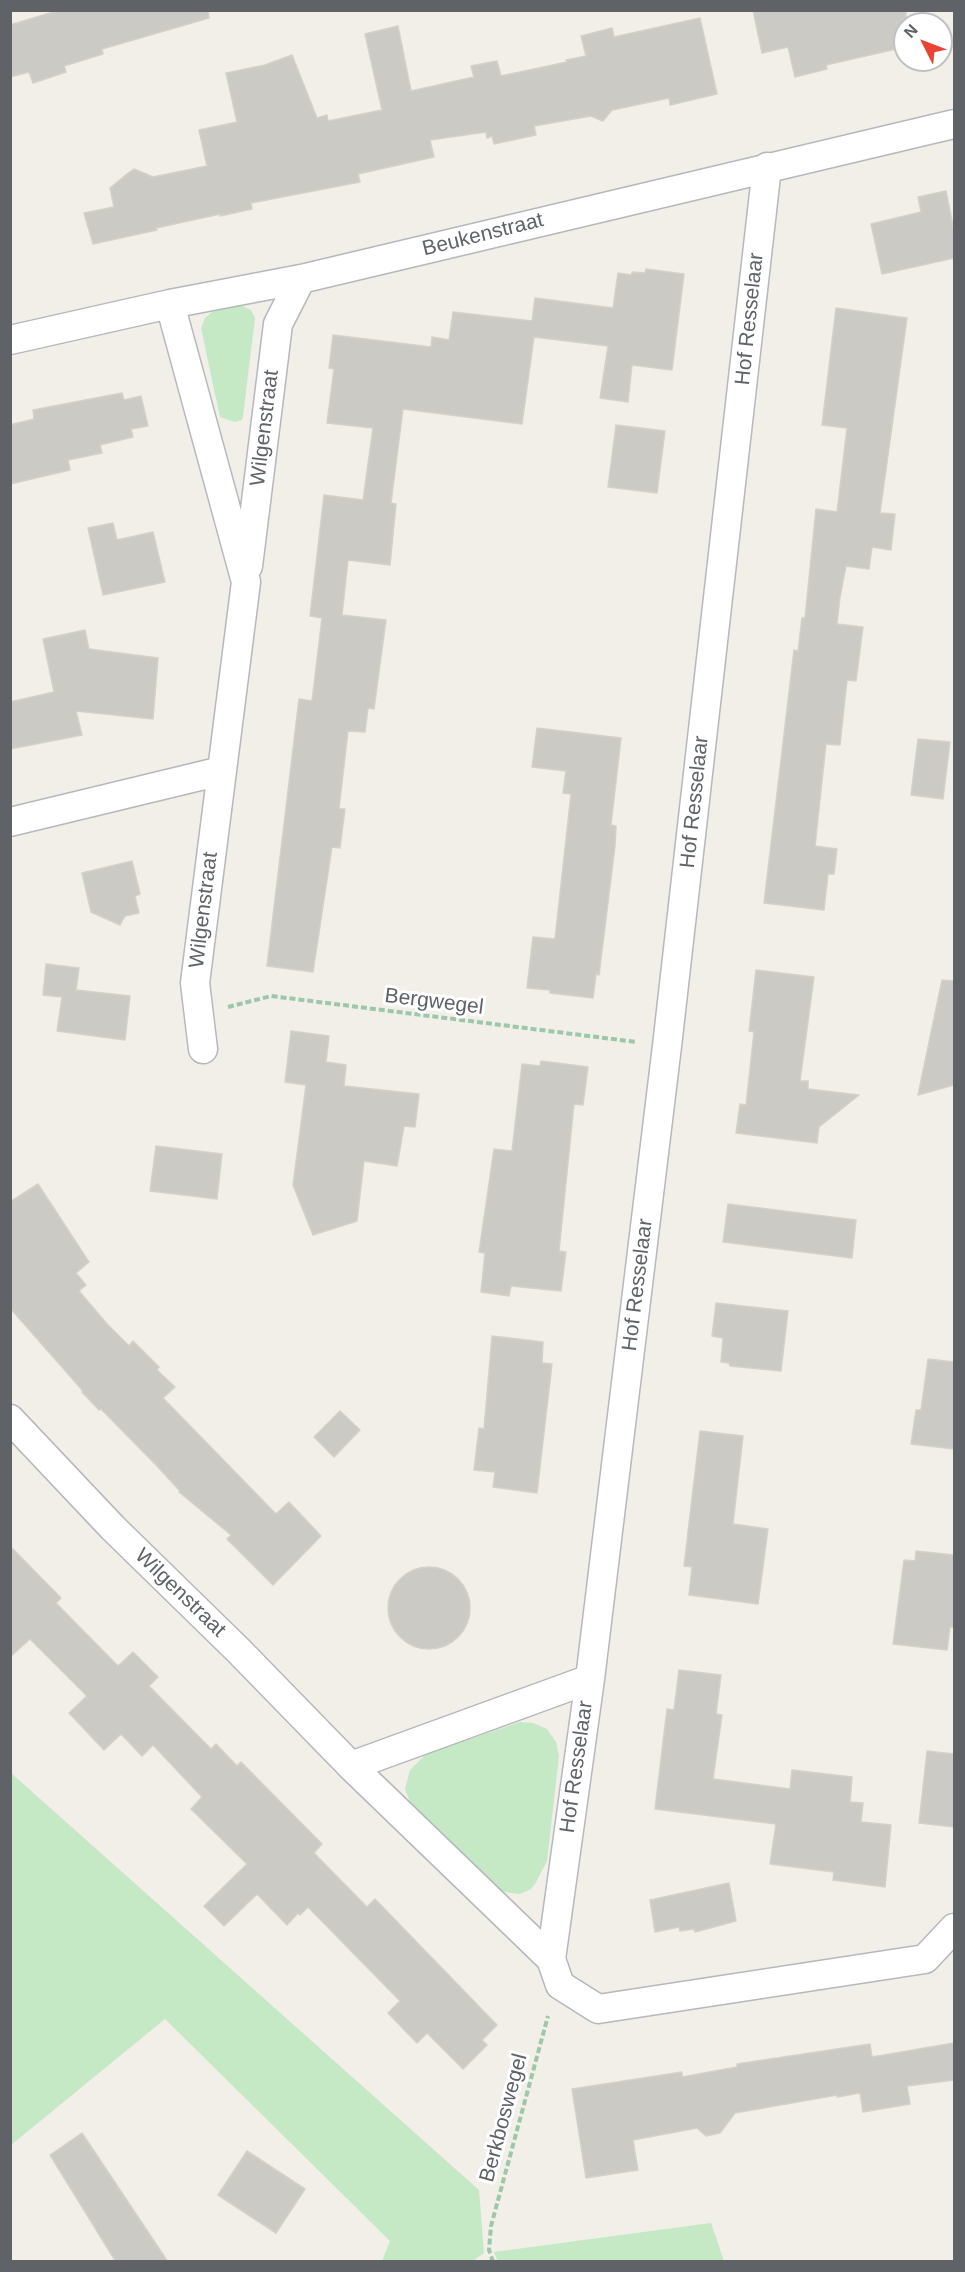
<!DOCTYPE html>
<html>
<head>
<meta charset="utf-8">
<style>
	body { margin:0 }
	#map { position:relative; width:965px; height:2272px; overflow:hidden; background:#f1efe8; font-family:Helvetica,sans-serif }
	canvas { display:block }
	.frame { position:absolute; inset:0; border:12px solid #5f6368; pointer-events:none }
	.north { position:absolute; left:893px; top:12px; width:60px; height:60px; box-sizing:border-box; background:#fff; border:2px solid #bfc1c3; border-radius:50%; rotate:312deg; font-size:16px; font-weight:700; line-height:24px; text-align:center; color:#5f6368 }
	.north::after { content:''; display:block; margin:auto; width:21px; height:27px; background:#ea4335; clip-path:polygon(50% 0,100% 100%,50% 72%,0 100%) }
</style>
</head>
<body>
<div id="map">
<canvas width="965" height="2272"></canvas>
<div class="frame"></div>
<div class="north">N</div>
</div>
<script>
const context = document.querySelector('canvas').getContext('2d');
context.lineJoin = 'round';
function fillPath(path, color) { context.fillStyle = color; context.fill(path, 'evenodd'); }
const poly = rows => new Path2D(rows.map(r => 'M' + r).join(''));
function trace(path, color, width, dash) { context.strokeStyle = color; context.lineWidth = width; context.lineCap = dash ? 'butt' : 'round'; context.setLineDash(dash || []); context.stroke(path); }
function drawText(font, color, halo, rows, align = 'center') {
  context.font = font + ' Helvetica,sans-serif'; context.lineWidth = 6; context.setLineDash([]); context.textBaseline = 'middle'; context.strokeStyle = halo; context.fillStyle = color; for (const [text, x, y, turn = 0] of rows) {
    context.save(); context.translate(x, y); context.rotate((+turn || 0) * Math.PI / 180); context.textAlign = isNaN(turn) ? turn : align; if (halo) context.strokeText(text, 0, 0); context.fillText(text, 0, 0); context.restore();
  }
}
fillPath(poly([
	[240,305,251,310,255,318,243,416,242,420,235,422,220,417,201,328,205,318,212,312],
	[520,1722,533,1723,547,1729,556,1742,559,1756,547,1861,535,1884,531,1889,520,1894,505,1892,493,1886,416,1809,410,1802,405,1789,410,1770,426,1754],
	[11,1773,479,2190,484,2253,473,2261,382,2261,390,2241,165,2019,11,2145],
	[711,2223,724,2261,498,2262,494,2252]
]), '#c5e8c5');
const building = poly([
	[60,10,208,10,209,18,102,49,103,54,64,66,66,72,33,83,29,72,10,77,10,25,60,10],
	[753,10,906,10,905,47,826,65,827,69,795,77,788,47,762,53,753,10],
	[700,18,717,94,670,105,669,98,612,110,603,121,591,116,534,126,536,135,494,144,492,136,487,138,486,132,430,140,434,157,358,174,360,182,251,203,252,209,220,216,220,214,156,228,157,230,93,244,84,213,114,207,110,188,127,174,134,169,153,177,207,166,199,130,237,122,226,73,265,65,292,55,317,118,327,115,328,121,382,110,365,34,398,26,411,91,474,77,471,66,497,61,501,76,567,62,566,60,586,56,581,36,612,28,614,37,700,18],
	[946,191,954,231,954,258,882,274,871,224,921,212,918,197,946,191],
	[646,269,684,274,672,370,632,365,628,402,600,398,608,346,534,337,522,424,403,409,391,503,396,504,390,565,348,560,342,615,386,620,374,709,368,708,365,732,348,731,339,809,345,809,340,848,332,847,313,972,267,966,299,699,312,701,322,618,310,616,324,495,363,500,373,428,327,423,334,369,329,368,333,335,431,347,432,337,449,340,453,312,532,321,535,298,613,308,618,273,632,275,632,272,645,273,646,269],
	[836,308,907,318,880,513,895,514,891,550,872,547,869,569,846,566,840,597,837,624,863,627,856,681,847,680,840,745,826,744,815,846,837,849,834,874,828,874,824,910,764,903,794,650,798,651,802,618,805,618,816,509,837,512,847,428,822,425,836,308],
	[122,393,124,400,141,396,148,426,131,429,133,437,100,445,102,453,68,460,70,470,10,484,10,425,34,419,33,410,122,393],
	[616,425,665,431,657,493,608,487,616,425],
	[113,523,117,540,153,532,165,582,103,595,88,528,113,523],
	[85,630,89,649,158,658,153,719,76,711,82,735,10,749,10,702,54,692,43,639,85,630],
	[537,728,621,738,611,825,616,826,615,846,599,975,596,974,593,998,550,993,550,990,527,988,533,937,555,939,571,794,563,793,566,771,532,767,537,728],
	[918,739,950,742,943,799,911,795,918,739],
	[132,861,140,894,135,896,139,913,125,916,120,925,91,912,82,873,132,861],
	[46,964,79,968,76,990,130,996,125,1040,57,1031,62,997,43,995,46,964],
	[756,970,814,977,800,1081,808,1081,808,1089,859,1095,819,1127,817,1143,736,1133,740,1104,746,1105,754,1032,749,1031,756,970],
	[942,980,954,981,954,1085,918,1095,942,980],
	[291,1031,329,1036,326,1062,346,1065,344,1086,419,1094,415,1127,404,1126,397,1166,364,1161,357,1221,313,1235,293,1185,306,1085,285,1082,291,1031],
	[541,1061,588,1067,583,1105,574,1104,559,1251,566,1252,561,1291,511,1286,509,1296,481,1292,485,1253,479,1252,494,1149,512,1151,522,1064,540,1066,541,1061],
	[156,1146,222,1154,217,1199,150,1191,156,1146],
	[38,1184,89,1262,76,1273,86,1285,79,1291,108,1325,129,1346,133,1341,159,1367,157,1370,175,1387,163,1398,276,1514,289,1502,321,1536,273,1585,227,1539,231,1535,179,1492,180,1491,156,1465,101,1409,99,1410,82,1392,83,1391,10,1308,10,1202,38,1184],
	[728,1204,856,1220,852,1258,723,1242,728,1204],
	[716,1303,788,1311,781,1371,730,1366,729,1363,721,1362,723,1338,712,1336,716,1303],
	[492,1336,543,1342,542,1363,552,1364,537,1493,493,1487,495,1472,474,1470,479,1428,484,1429,492,1336],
	[928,1359,954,1362,954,1449,911,1444,916,1410,921,1410,928,1359],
	[340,1411,360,1430,334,1457,314,1437,340,1411],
	[700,1431,743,1436,733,1524,768,1529,758,1604,689,1595,692,1567,684,1566,700,1431],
	[10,1546,61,1598,56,1603,118,1666,133,1652,158,1677,149,1686,211,1749,216,1744,237,1766,241,1762,322,1844,314,1853,367,1907,375,1899,497,2025,482,2040,487,2045,463,2069,427,2033,417,2043,388,2013,400,2001,308,1907,300,1915,298,1913,287,1925,257,1894,224,1926,204,1906,247,1864,191,1809,202,1797,153,1745,142,1756,121,1734,104,1750,69,1713,87,1696,30,1639,10,1657,10,1546],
	[916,1551,954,1555,954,1627,950,1627,947,1650,893,1644,904,1560,915,1561,916,1551],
	'388 1608a41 41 0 1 1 82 0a41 41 0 1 1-82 0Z',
	[679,1670,721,1675,716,1714,722,1715,713,1779,790,1789,792,1770,852,1777,850,1802,863,1803,861,1822,891,1825,885,1887,833,1880,834,1872,770,1864,776,1824,655,1809,667,1709,674,1710,679,1670],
	[927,1751,954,1754,954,1827,919,1823,927,1751],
	[729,1883,736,1921,695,1932,694,1929,680,1931,679,1927,655,1932,650,1900,729,1883],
	[954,2043,954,2080,907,2086,910,2104,863,2112,860,2093,837,2097,837,2095,735,2113,720,2133,706,2136,697,2128,633,2140,638,2170,586,2178,572,2089,682,2072,682,2077,737,2067,737,2064,870,2044,872,2057,954,2043],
	[82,2133,168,2262,116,2262,50,2155,82,2133],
	[247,2151,305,2189,276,2233,218,2195,247,2151]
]);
fillPath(building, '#cccac5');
trace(building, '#d6d1c6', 1.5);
const minor = poly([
	[767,167,667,1046,590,1679,551,1959,560,1985,598,2009,925,1959,954,1928],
	[170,304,246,582,195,983,203,1049],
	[10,340,170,304,301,279,954,124],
	[248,566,278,324,301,279],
	[10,822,221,771],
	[10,1419,113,1528,239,1651,351,1766,551,1959],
	[351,1766,590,1679]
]);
trace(minor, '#b5b8bc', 31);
trace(poly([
	[228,1007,271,996,636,1042],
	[493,2262,489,2250,491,2226,548,2016]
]), '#9cc7a9', 4, [6, 3]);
trace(minor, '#fff', 28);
drawText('21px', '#5f6368', '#fff', [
	["Beukenstraat",483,235,-14],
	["Hof Resselaar",750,319,-84],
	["Wilgenstraat",265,428,-83],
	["Hof Resselaar",695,802,-84],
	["Wilgenstraat",204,910,-83],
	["Bergwegel",434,1002,7],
	["Hof Resselaar",638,1285,-83],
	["Wilgenstraat",180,1593,44],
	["Hof Resselaar",577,1767,-82],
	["Berkboswegel",504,2118,-75]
]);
</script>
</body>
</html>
